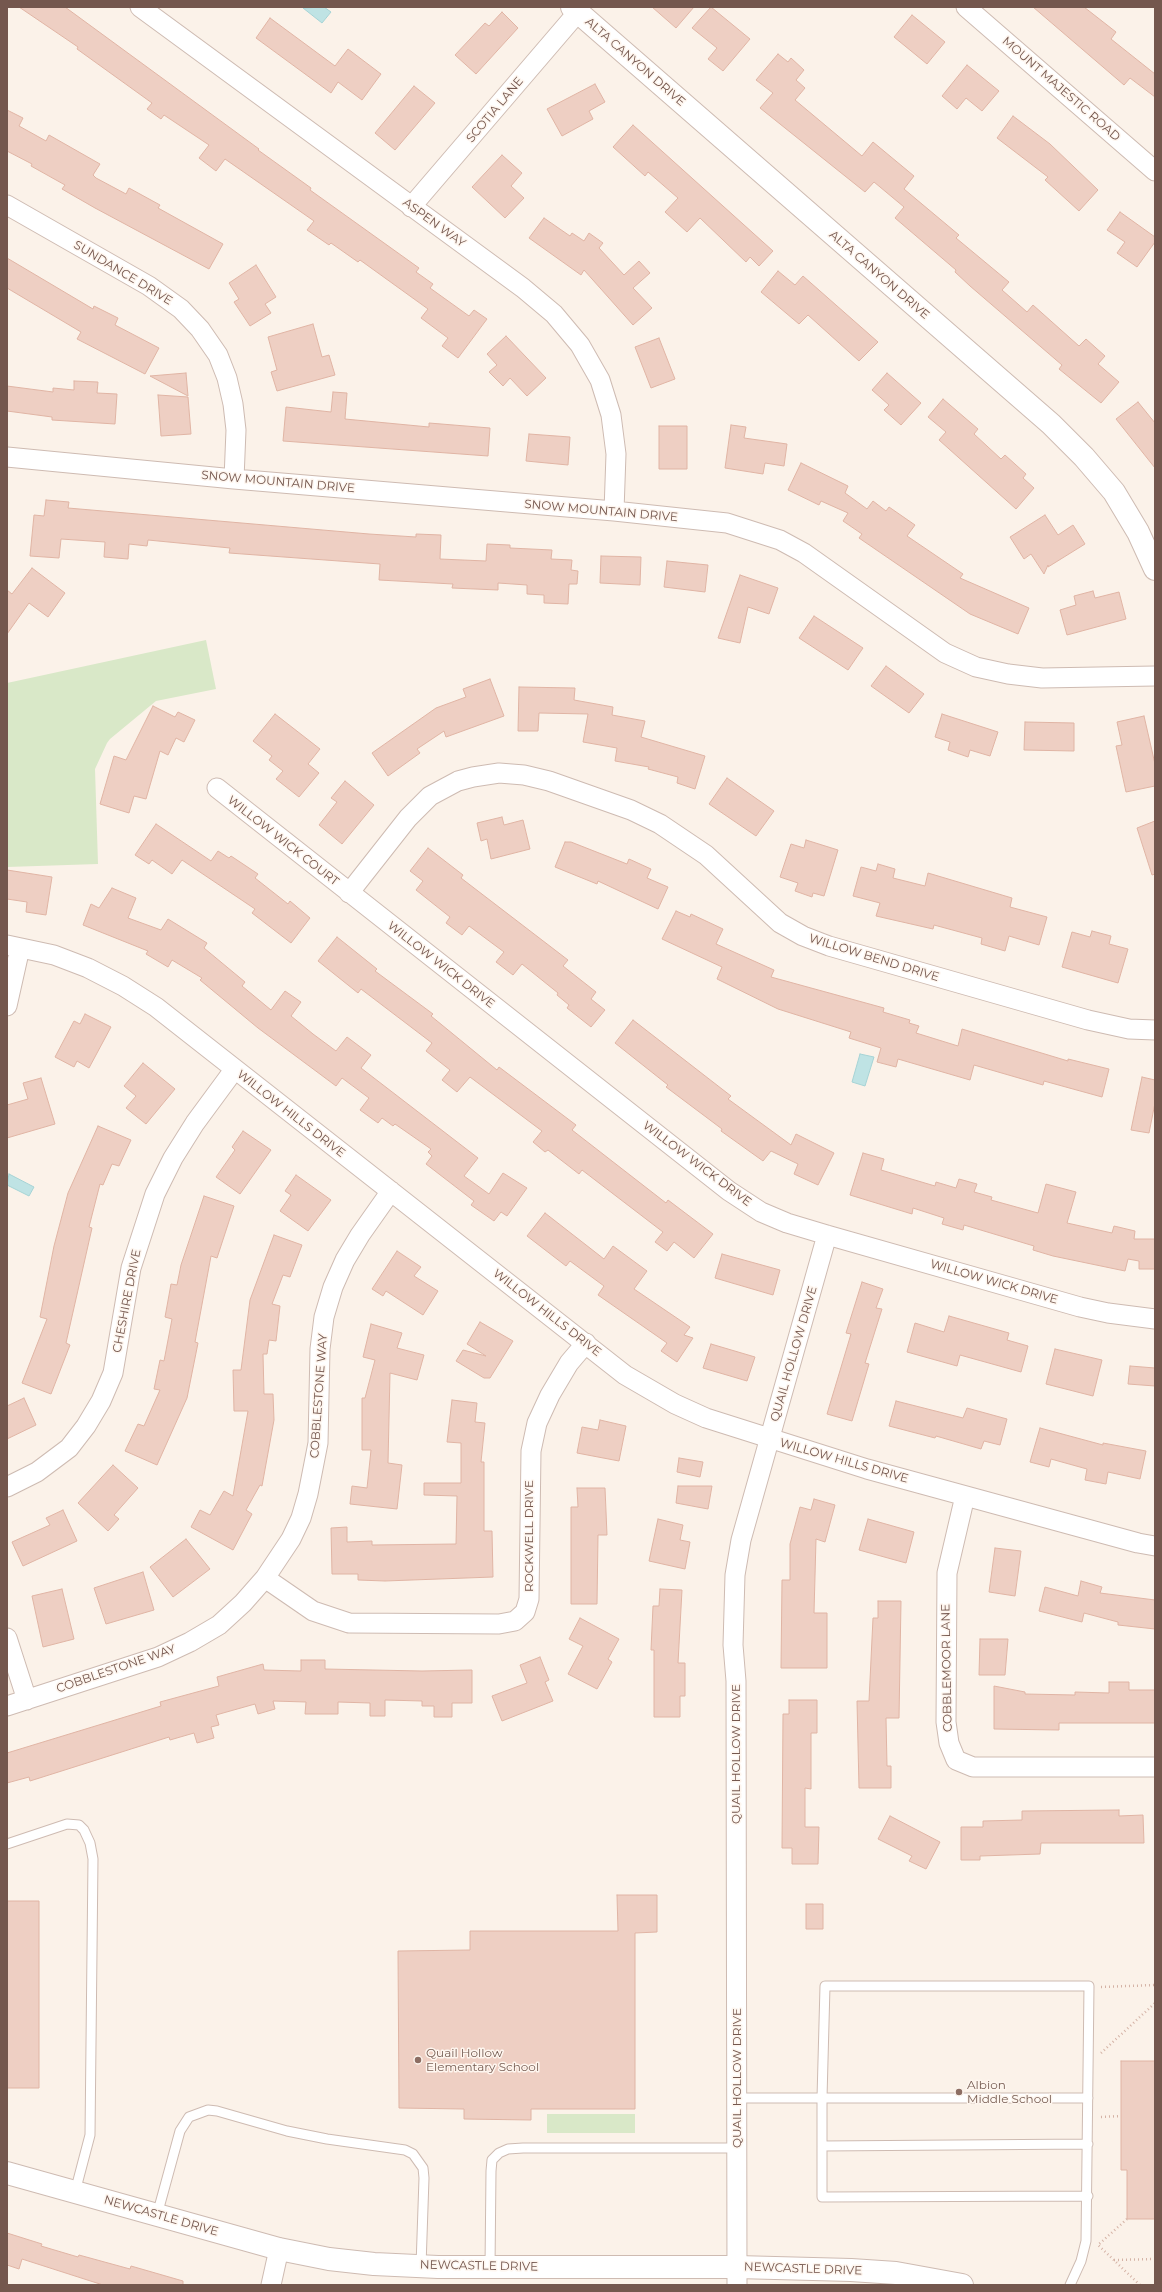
<!DOCTYPE html>
<html>
<head>
<meta charset="utf-8">
<style>
	body { margin:0 }
	#map { position:relative; width:1162px; height:2292px; overflow:hidden; background:#fbf2e9; font-family:Montserrat,sans-serif }
	canvas { display:block }
	.frame { position:absolute; inset:0; border:8px solid #74574e; pointer-events:none }
</style>
</head>
<body>
<div id="map">
<canvas width="1162" height="2292"></canvas>
<div class="frame"></div>
</div>
<script>
const context = document.querySelector('canvas').getContext('2d');
context.lineJoin = 'round';
function fillPath(path, color) { context.fillStyle = color; context.fill(path, 'evenodd'); }
const poly = rows => new Path2D(rows.map(r => 'M' + r).join(''));
function trace(path, color, width, dash) { context.strokeStyle = color; context.lineWidth = width; context.lineCap = dash ? 'butt' : 'round'; context.setLineDash(dash || []); context.stroke(path); }
function drawText(font, color, halo, rows, align = 'center') {
  context.font = font + ' Montserrat,sans-serif'; context.lineWidth = 3; context.setLineDash([]); context.textBaseline = 'middle'; context.strokeStyle = halo; context.fillStyle = color; for (const [text, x, y, turn = 0] of rows) {
    context.save(); context.translate(x, y); context.rotate((+turn || 0) * Math.PI / 180); context.textAlign = isNaN(turn) ? turn : align; if (halo) context.strokeText(text, 0, 0); context.fillText(text, 0, 0); context.restore();
  }
}
fillPath(poly([
	[206,640,216,689,156,701,110,739,107,743,95,769,98,864,7,867,7,683],
	[547,2114,635,2114,635,2133,547,2133]
]), '#d9e8c8');
const water = poly([
	[324,7,331,12,322,23,303,8,324,7],
	[860,1054,874,1057,865,1086,852,1082,860,1054],
	[9,1174,34,1187,29,1196,7,1185,9,1174]
]);
fillPath(water, '#bfe3e4');
trace(water, '#a6d3d5', 1);
const building = poly([
	[19,7,65,7,259,149,258,150,311,188,310,190,419,268,416,272,433,284,430,288,469,316,474,310,487,319,458,358,442,346,448,338,421,318,428,309,360,260,358,262,331,243,329,245,307,230,314,221,225,159,216,171,199,158,209,145,164,115,161,119,147,109,152,103,77,49,78,47,19,7],
	[652,7,694,7,676,28,652,7],
	[711,7,750,39,723,71,708,59,717,48,692,28,711,7],
	[1033,7,1084,7,1116,32,1111,39,1155,74,1155,97,1130,78,1124,85,1033,7],
	[502,12,518,28,476,74,455,55,485,23,489,26,502,12],
	[912,15,945,42,927,64,894,37,912,15],
	[270,18,335,66,348,49,381,74,362,100,338,82,331,93,256,38,270,18],
	[778,54,788,62,791,58,804,70,796,80,805,88,795,100,862,156,873,142,914,176,904,189,959,235,956,238,1009,282,1002,290,1027,312,1033,305,1079,346,1086,339,1105,356,1098,364,1119,382,1101,403,1059,369,1062,365,970,286,955,272,956,270,895,218,904,207,874,182,865,192,760,108,773,93,756,80,778,54],
	[967,65,999,91,982,111,966,98,957,109,942,96,967,65],
	[595,84,605,102,589,111,593,119,562,136,547,109,595,84],
	[414,86,435,103,395,150,375,133,414,86],
	[7,110,23,118,19,126,46,141,49,135,100,164,93,175,96,178,126,194,129,188,160,205,158,208,223,244,209,269,95,208,62,189,65,185,31,166,32,164,7,151,7,110],
	[1013,116,1050,144,1098,190,1079,211,1045,180,1048,177,997,138,1013,116],
	[633,125,773,251,759,266,750,257,746,262,700,218,687,232,665,212,678,198,648,172,645,176,613,147,633,125],
	[502,155,522,173,511,186,524,198,505,218,472,187,502,155],
	[1120,212,1155,237,1155,242,1137,267,1117,253,1125,242,1107,230,1120,212],
	[544,218,570,236,572,233,584,241,589,233,603,243,599,248,624,275,639,261,650,273,633,288,652,308,633,325,584,270,581,275,529,238,544,218],
	[7,258,93,309,94,306,118,318,115,325,159,348,145,374,77,339,81,332,7,288,7,258],
	[256,265,276,297,265,304,271,313,250,326,234,302,239,299,229,283,256,265],
	[778,271,795,285,803,276,878,342,859,361,808,315,799,324,761,292,778,271],
	[313,324,322,357,329,355,335,375,277,391,271,372,277,370,268,337,313,324],
	[506,336,546,378,527,396,510,378,503,386,489,372,497,365,487,354,506,336],
	[659,338,675,379,651,388,635,347,659,338],
	[186,373,188,396,150,376,186,373],
	[887,373,921,403,901,425,884,410,889,405,872,390,887,373],
	[74,381,98,382,97,393,117,394,115,424,52,420,52,417,7,411,7,386,53,392,53,388,74,390,74,381],
	[333,392,347,393,345,419,429,427,429,423,490,428,488,456,283,441,286,407,331,412,333,392],
	[158,395,188,397,191,434,161,436,158,395],
	[943,399,978,429,974,434,1001,459,1005,455,1026,474,1023,478,1034,488,1016,509,939,440,946,432,928,417,943,399],
	[1138,402,1155,423,1155,468,1116,419,1138,402],
	[731,425,746,427,744,438,787,444,784,466,765,463,763,474,725,468,731,425],
	[659,426,687,426,687,469,659,469,659,426],
	[529,434,570,437,568,465,526,461,529,434],
	[801,463,848,486,845,493,867,509,873,501,886,511,889,507,915,525,907,536,963,574,960,578,1029,608,1018,634,970,614,859,538,862,534,843,521,848,513,821,501,819,505,788,490,801,463],
	[46,500,69,502,68,508,369,534,416,537,416,534,441,535,440,559,486,561,487,544,510,545,510,548,552,550,551,559,572,560,571,570,578,571,577,584,569,584,568,604,544,603,544,595,527,594,527,585,498,583,498,590,452,588,453,584,379,580,380,564,229,553,230,548,148,540,147,546,129,544,128,559,104,557,105,542,61,539,59,558,30,556,34,515,44,516,46,500],
	[1045,515,1058,535,1073,525,1085,544,1048,567,1048,565,1044,574,1031,554,1024,559,1010,537,1045,515],
	[601,556,641,557,640,585,600,583,601,556],
	[667,561,708,565,705,592,664,587,667,561],
	[32,568,65,593,48,617,29,603,7,634,7,590,12,594,32,568],
	[740,575,778,588,769,614,748,607,740,643,718,638,740,575],
	[1093,591,1095,598,1119,592,1126,619,1067,635,1060,610,1076,605,1074,596,1093,591],
	[814,616,863,648,848,670,799,638,814,616],
	[886,666,924,694,909,713,871,686,886,666],
	[490,679,504,716,446,737,444,731,417,749,420,753,388,776,372,753,436,708,466,697,463,689,490,679],
	[519,687,575,688,574,700,613,707,612,715,645,721,641,737,705,756,695,789,677,783,678,777,648,769,649,767,615,761,617,748,583,742,588,714,539,713,538,731,518,731,519,687],
	[153,706,175,717,178,712,195,720,184,742,176,738,168,755,160,751,146,799,134,796,129,813,100,804,114,756,126,760,153,706],
	[275,714,320,749,308,764,319,773,299,797,276,779,283,771,269,760,272,756,253,741,275,714],
	[942,714,998,732,990,756,970,750,968,757,948,750,950,742,935,737,942,714],
	[1144,716,1155,764,1155,786,1126,792,1116,746,1122,745,1117,722,1144,716],
	[1025,722,1074,723,1074,751,1024,750,1025,722],
	[727,778,774,811,756,836,709,804,727,778],
	[345,781,374,805,342,844,319,825,337,802,331,798,345,781],
	[502,817,504,825,523,820,530,849,491,859,487,839,481,841,477,823,502,817],
	[1155,821,1155,874,1152,875,1137,828,1155,821],
	[156,824,211,861,218,851,229,858,231,856,258,874,255,878,288,904,290,901,310,918,291,943,252,913,255,909,182,860,172,874,152,860,149,864,135,855,156,824],
	[806,840,838,850,824,896,813,893,812,897,795,891,798,883,780,877,791,844,804,848,806,840],
	[565,842,571,842,627,864,629,859,651,869,647,878,668,887,658,909,598,881,597,884,555,867,565,842],
	[428,848,463,875,461,878,568,960,563,966,596,992,591,999,605,1010,591,1027,567,1008,569,1005,557,995,558,993,522,964,513,975,496,962,504,952,469,926,462,935,446,923,450,917,416,890,423,881,410,871,428,848],
	[878,864,895,869,893,878,925,886,928,873,1012,898,1010,907,1047,917,1039,945,1009,936,1005,951,981,944,982,938,934,925,933,929,876,916,880,903,853,896,861,867,876,871,878,864],
	[7,870,52,877,46,915,26,912,27,902,7,899,7,870],
	[112,888,136,898,128,918,161,930,168,919,207,943,204,948,245,982,242,986,271,1010,285,991,301,1002,291,1016,313,1034,336,1051,347,1037,371,1055,361,1068,478,1158,464,1176,489,1194,503,1173,527,1188,507,1216,501,1212,494,1221,471,1205,474,1201,426,1164,432,1156,428,1152,431,1149,395,1124,393,1126,382,1118,378,1123,360,1110,369,1098,342,1078,336,1086,258,1028,200,980,202,978,172,960,168,967,146,954,148,951,83,925,91,904,99,908,112,888],
	[676,911,690,917,691,914,723,929,716,944,774,970,771,977,884,1008,883,1012,910,1020,909,1023,919,1026,916,1033,958,1046,962,1029,1068,1061,1068,1059,1109,1069,1102,1097,1044,1081,1043,1085,974,1065,970,1080,898,1059,896,1067,877,1062,881,1048,849,1038,851,1032,778,1009,717,979,722,967,662,939,676,911],
	[1092,931,1111,936,1109,944,1128,949,1118,983,1062,967,1072,932,1090,937,1092,931],
	[337,937,377,969,375,971,433,1014,431,1016,497,1070,499,1067,576,1125,572,1130,666,1203,668,1200,713,1234,694,1258,674,1242,667,1251,655,1242,663,1232,582,1170,579,1174,548,1150,545,1152,533,1142,542,1131,470,1077,457,1092,442,1080,450,1070,426,1051,432,1043,361,989,358,993,318,961,337,937],
	[85,1014,111,1027,89,1068,77,1061,74,1067,55,1057,74,1021,80,1024,85,1014],
	[633,1020,731,1096,728,1099,791,1145,796,1134,834,1153,818,1185,794,1174,798,1164,771,1151,763,1161,721,1131,722,1129,666,1087,668,1085,615,1043,633,1020],
	[143,1063,175,1089,146,1124,126,1108,136,1096,124,1086,143,1063],
	[1142,1077,1155,1080,1155,1103,1149,1133,1131,1130,1142,1077],
	[41,1078,55,1124,7,1138,7,1105,28,1099,23,1083,41,1078],
	[98,1126,131,1140,119,1166,112,1164,103,1185,100,1184,89,1227,92,1228,66,1343,70,1345,51,1394,22,1383,47,1319,40,1317,54,1246,68,1193,98,1126],
	[243,1131,271,1150,240,1194,216,1177,235,1150,232,1147,243,1131],
	[863,1153,884,1159,881,1170,935,1186,936,1182,956,1188,959,1179,977,1184,974,1192,992,1197,991,1200,1038,1213,1046,1184,1076,1192,1067,1223,1112,1233,1114,1226,1135,1231,1134,1239,1155,1239,1155,1269,1139,1269,1139,1261,1128,1259,1125,1271,1053,1256,1033,1250,1034,1246,964,1225,963,1230,942,1224,944,1218,913,1208,912,1214,850,1195,863,1153],
	[296,1175,331,1200,308,1231,280,1211,291,1195,285,1191,296,1175],
	[204,1196,234,1206,217,1258,211,1256,195,1342,198,1343,187,1398,157,1465,125,1451,138,1424,144,1426,160,1390,154,1389,160,1360,164,1361,172,1319,165,1317,171,1284,177,1285,181,1265,204,1196],
	[545,1213,604,1259,613,1246,647,1271,634,1289,690,1327,684,1335,693,1338,677,1362,661,1351,667,1343,598,1295,604,1286,570,1261,566,1266,527,1236,545,1213],
	[274,1235,302,1245,290,1277,283,1275,272,1304,280,1306,276,1341,269,1340,267,1354,263,1354,264,1394,273,1394,274,1420,262,1486,260,1485,246,1510,252,1514,233,1550,191,1527,200,1510,210,1515,224,1491,233,1496,248,1411,234,1411,233,1370,241,1370,250,1300,274,1235],
	[397,1251,421,1267,414,1276,438,1291,423,1315,386,1291,383,1296,372,1289,397,1251],
	[722,1254,780,1270,773,1295,715,1278,722,1254],
	[862,1282,883,1289,876,1308,882,1309,865,1363,869,1364,852,1421,827,1414,851,1334,846,1333,862,1282],
	[949,1316,1009,1333,1007,1340,1028,1346,1021,1372,960,1355,957,1366,907,1352,915,1323,944,1332,949,1316],
	[480,1322,513,1341,490,1378,484,1378,456,1361,463,1350,486,1356,467,1344,480,1322],
	[371,1324,402,1333,397,1348,424,1355,417,1380,390,1373,388,1463,402,1465,397,1509,350,1504,352,1486,367,1488,371,1450,362,1450,362,1398,365,1398,375,1360,363,1357,371,1324],
	[711,1344,755,1357,747,1381,703,1368,711,1344],
	[1055,1349,1102,1360,1093,1396,1046,1384,1055,1349],
	[1130,1366,1155,1368,1155,1386,1128,1384,1130,1366],
	[24,1398,36,1425,7,1439,7,1406,24,1398],
	[452,1400,477,1403,475,1422,485,1423,481,1462,484,1462,484,1531,492,1531,493,1577,385,1581,358,1580,358,1574,332,1574,331,1528,347,1527,347,1542,372,1541,372,1545,456,1544,457,1496,424,1495,424,1483,461,1483,461,1443,447,1442,452,1400],
	[896,1401,963,1418,967,1408,1007,1419,1000,1445,984,1441,981,1449,936,1436,935,1438,889,1426,896,1401],
	[600,1420,626,1426,619,1461,577,1453,582,1427,598,1430,600,1420],
	[1040,1428,1103,1445,1103,1443,1146,1451,1140,1479,1108,1472,1106,1484,1085,1480,1087,1469,1051,1459,1049,1467,1030,1462,1040,1428],
	[679,1458,703,1462,700,1477,677,1472,679,1458],
	[113,1465,138,1488,114,1515,119,1519,108,1531,78,1503,113,1465],
	[678,1486,712,1486,708,1509,676,1503,678,1486],
	[577,1488,605,1488,607,1535,598,1535,597,1604,571,1604,571,1507,578,1507,577,1488],
	[814,1499,835,1505,825,1542,816,1539,814,1613,827,1613,827,1668,781,1668,782,1580,790,1580,790,1544,800,1507,811,1510,814,1499],
	[63,1510,77,1541,23,1566,12,1542,50,1525,46,1518,63,1510],
	[658,1519,683,1525,680,1540,690,1542,685,1569,649,1561,658,1519],
	[868,1519,914,1532,906,1563,859,1550,868,1519],
	[186,1539,210,1569,173,1597,150,1567,186,1539],
	[995,1548,1021,1551,1015,1596,989,1592,995,1548],
	[143,1572,154,1610,106,1624,94,1588,143,1572],
	[1081,1581,1102,1587,1100,1593,1155,1600,1155,1629,1118,1625,1118,1622,1084,1613,1082,1622,1039,1611,1045,1587,1078,1596,1081,1581],
	[62,1589,74,1639,43,1647,32,1596,62,1589],
	[660,1589,682,1590,678,1663,685,1663,685,1696,680,1696,680,1717,654,1717,654,1650,651,1650,653,1606,659,1606,660,1589],
	[878,1601,901,1601,899,1718,886,1718,887,1766,891,1766,891,1788,859,1788,857,1701,869,1701,873,1618,878,1618,878,1601],
	[580,1618,619,1639,608,1659,612,1662,597,1689,568,1674,583,1646,569,1639,580,1618],
	[980,1639,1008,1639,1005,1675,979,1675,980,1639],
	[540,1657,549,1680,545,1682,553,1701,502,1721,492,1696,527,1683,520,1665,540,1657],
	[301,1660,325,1660,325,1669,422,1671,472,1670,472,1703,452,1703,452,1717,434,1717,434,1706,422,1706,422,1701,385,1700,385,1716,370,1716,370,1703,338,1702,338,1714,305,1714,306,1702,273,1701,275,1709,258,1714,255,1704,216,1715,219,1725,211,1727,214,1738,197,1743,194,1733,170,1740,169,1737,30,1781,29,1777,7,1783,7,1753,161,1706,160,1702,219,1686,217,1677,263,1664,264,1670,301,1671,301,1660],
	[1109,1682,1129,1682,1129,1690,1155,1690,1155,1723,1059,1723,1059,1730,994,1729,994,1686,1025,1692,1025,1694,1075,1695,1075,1692,1109,1693,1109,1682],
	[789,1700,817,1700,817,1733,811,1733,811,1789,805,1788,805,1827,819,1827,818,1864,792,1864,792,1848,782,1848,783,1714,789,1714,789,1700],
	[1119,1810,1119,1816,1143,1815,1144,1843,1041,1843,1040,1854,980,1856,980,1860,961,1860,961,1827,983,1827,983,1821,1022,1820,1022,1811,1119,1810],
	[890,1816,940,1842,926,1869,909,1861,912,1856,878,1839,890,1816],
	[617,1895,657,1895,657,1932,635,1933,635,2109,531,2109,531,2120,464,2119,464,2109,399,2108,398,1951,470,1950,470,1931,618,1931,617,1895],
	[7,1901,39,1901,39,2088,7,2088,7,1901],
	[806,1904,823,1904,823,1929,806,1929,806,1904],
	[1121,2061,1155,2061,1155,2219,1127,2219,1127,2170,1121,2170,1121,2061],
	[7,2233,42,2244,41,2246,78,2257,79,2255,130,2269,131,2266,183,2281,183,2285,103,2285,22,2259,19,2269,7,2265,7,2233]
]);
fillPath(building, '#eecfc3');
trace(building, '#e0b4a4', 1);
const service = poly([
	[7,1844,67,1824,79,1825,84,1830,90,1843,93,1859,90,2135,75,2192],
	[737,2098,822,2098,825,1986,1089,1986,1086,2241,1081,2261,1070,2285],
	[822,2146,1088,2144],
	[1088,2196,822,2197,822,2098,1088,2098],
	[157,2215,180,2131,189,2117,208,2110,217,2111,287,2131,327,2139,405,2150,413,2154,423,2168,424,2178,421,2266],
	[490,2267,491,2171,492,2160,499,2153,508,2149,523,2148,737,2148]
]);
const minor = poly([
	[140,7,523,288,554,314,580,345,600,380,611,415,616,454,614,511],
	[966,7,1155,171],
	[7,205,149,286,181,309,200,329,218,355,227,378,233,404,236,430,234,479],
	[411,207,578,12],
	[7,457,234,479,614,511,727,523,780,540,804,553,945,653,976,667,1008,674,1042,678,1155,676],
	[217,788,729,1191,761,1212,787,1223,827,1235,1080,1307,1108,1313,1155,1319],
	[349,893,408,818,430,796,458,781,473,777,499,773,524,775,549,781,631,810,660,824,706,855,780,923,803,936,829,946,1088,1020,1129,1029,1155,1030],
	[7,945,54,955,88,968,123,986,156,1007,625,1375,675,1404,706,1418,867,1469,1138,1543,1155,1546],
	[7,1006,20,948],
	[7,1487,37,1472,69,1448,86,1426,101,1401,113,1373,131,1268,155,1194,173,1158,195,1123,234,1070],
	[965,1496,947,1573,946,1722,949,1743,956,1760,973,1767,1155,1767],
	[265,1578,313,1611,349,1623,499,1624,515,1621,525,1612,529,1599,531,1451,537,1423,550,1395,569,1363,586,1343],
	[7,1638,27,1700],
	[7,1706,158,1657,190,1642,219,1625,243,1603,265,1578,291,1539,301,1518,308,1494,318,1443,320,1349,324,1317,333,1287,345,1260,360,1235,391,1191],
	[271,2285,279,2249],
	[737,2285,736,1681,733,1645,735,1575,741,1540,827,1235]
]);
const tertiary = poly([
	[572,7,1051,424,1084,457,1114,492,1138,532,1155,569],
	[7,2173,279,2249,329,2259,374,2264,438,2267,737,2267,851,2270,896,2273,962,2285]
]);
trace(service, '#cebbb2', 11);
trace(minor, '#cebbb2', 21);
trace(tertiary, '#cebbb2', 24);
trace(poly([
	[1101,1987,1155,1985],
	[1101,2053,1155,2003],
	[1101,2117,1121,2116],
	[1127,2219,1098,2245,1140,2285],
	[1114,2260,1155,2259]
]), '#d4b2a5', 2.5, [1, 3]);
trace(service, '#fff', 9);
trace(minor, '#fff', 19);
trace(tertiary, '#fff', 22);
for (const [x, y, r, color] of [
	[418,2060,4,"#8d6e63"],
	[959,2092,4,"#8d6e63"]
]) { const dot = new Path2D(); dot.arc(x, y, r, 0, 2 * Math.PI); context.fillStyle = color; context.fill(dot); trace(dot, '#fef6ef', 1.5); }
drawText('12px', '#74574e', '#fef6ef', [
	["ALTA CANYON DRIVE",635,62,41],
	["MOUNT MAJESTIC ROAD",1061,89,41],
	["SCOTIA LANE",495,110,-50],
	["ASPEN WAY",434,223,36],
	["SUNDANCE DRIVE",123,273,31],
	["ALTA CANYON DRIVE",879,275,41],
	["SNOW MOUNTAIN DRIVE",278,482,5],
	["SNOW MOUNTAIN DRIVE",601,511,5],
	["WILLOW WICK COURT",283,841,38],
	["WILLOW BEND DRIVE",874,958,17],
	["WILLOW WICK DRIVE",441,965,38],
	["WILLOW HILLS DRIVE",291,1114,38],
	["WILLOW WICK DRIVE",697,1164,37],
	["WILLOW WICK DRIVE",994,1282,16],
	["CHESHIRE DRIVE",127,1301,-79],
	["WILLOW HILLS DRIVE",547,1313,38],
	["QUAIL HOLLOW DRIVE",794,1354,-74],
	["COBBLESTONE WAY",319,1396,-86],
	["WILLOW HILLS DRIVE",844,1461,16],
	["ROCKWELL DRIVE",529,1536,-90],
	["COBBLEMOOR LANE",947,1668,-91],
	["COBBLESTONE WAY",116,1669,-19],
	["QUAIL HOLLOW DRIVE",736,1754,-90],
	["QUAIL HOLLOW DRIVE",737,2078,-90],
	["NEWCASTLE DRIVE",161,2216,16],
	["NEWCASTLE DRIVE",479,2266,1],
	["NEWCASTLE DRIVE",803,2269,2]
]);
drawText('12px', '#785e54', '#fef6ef', [
	["Quail Hollow",426,2053],
	["Elementary School",426,2067],
	["Albion",967,2085],
	["Middle School",967,2099]
], 'left');
</script>
</body>
</html>
